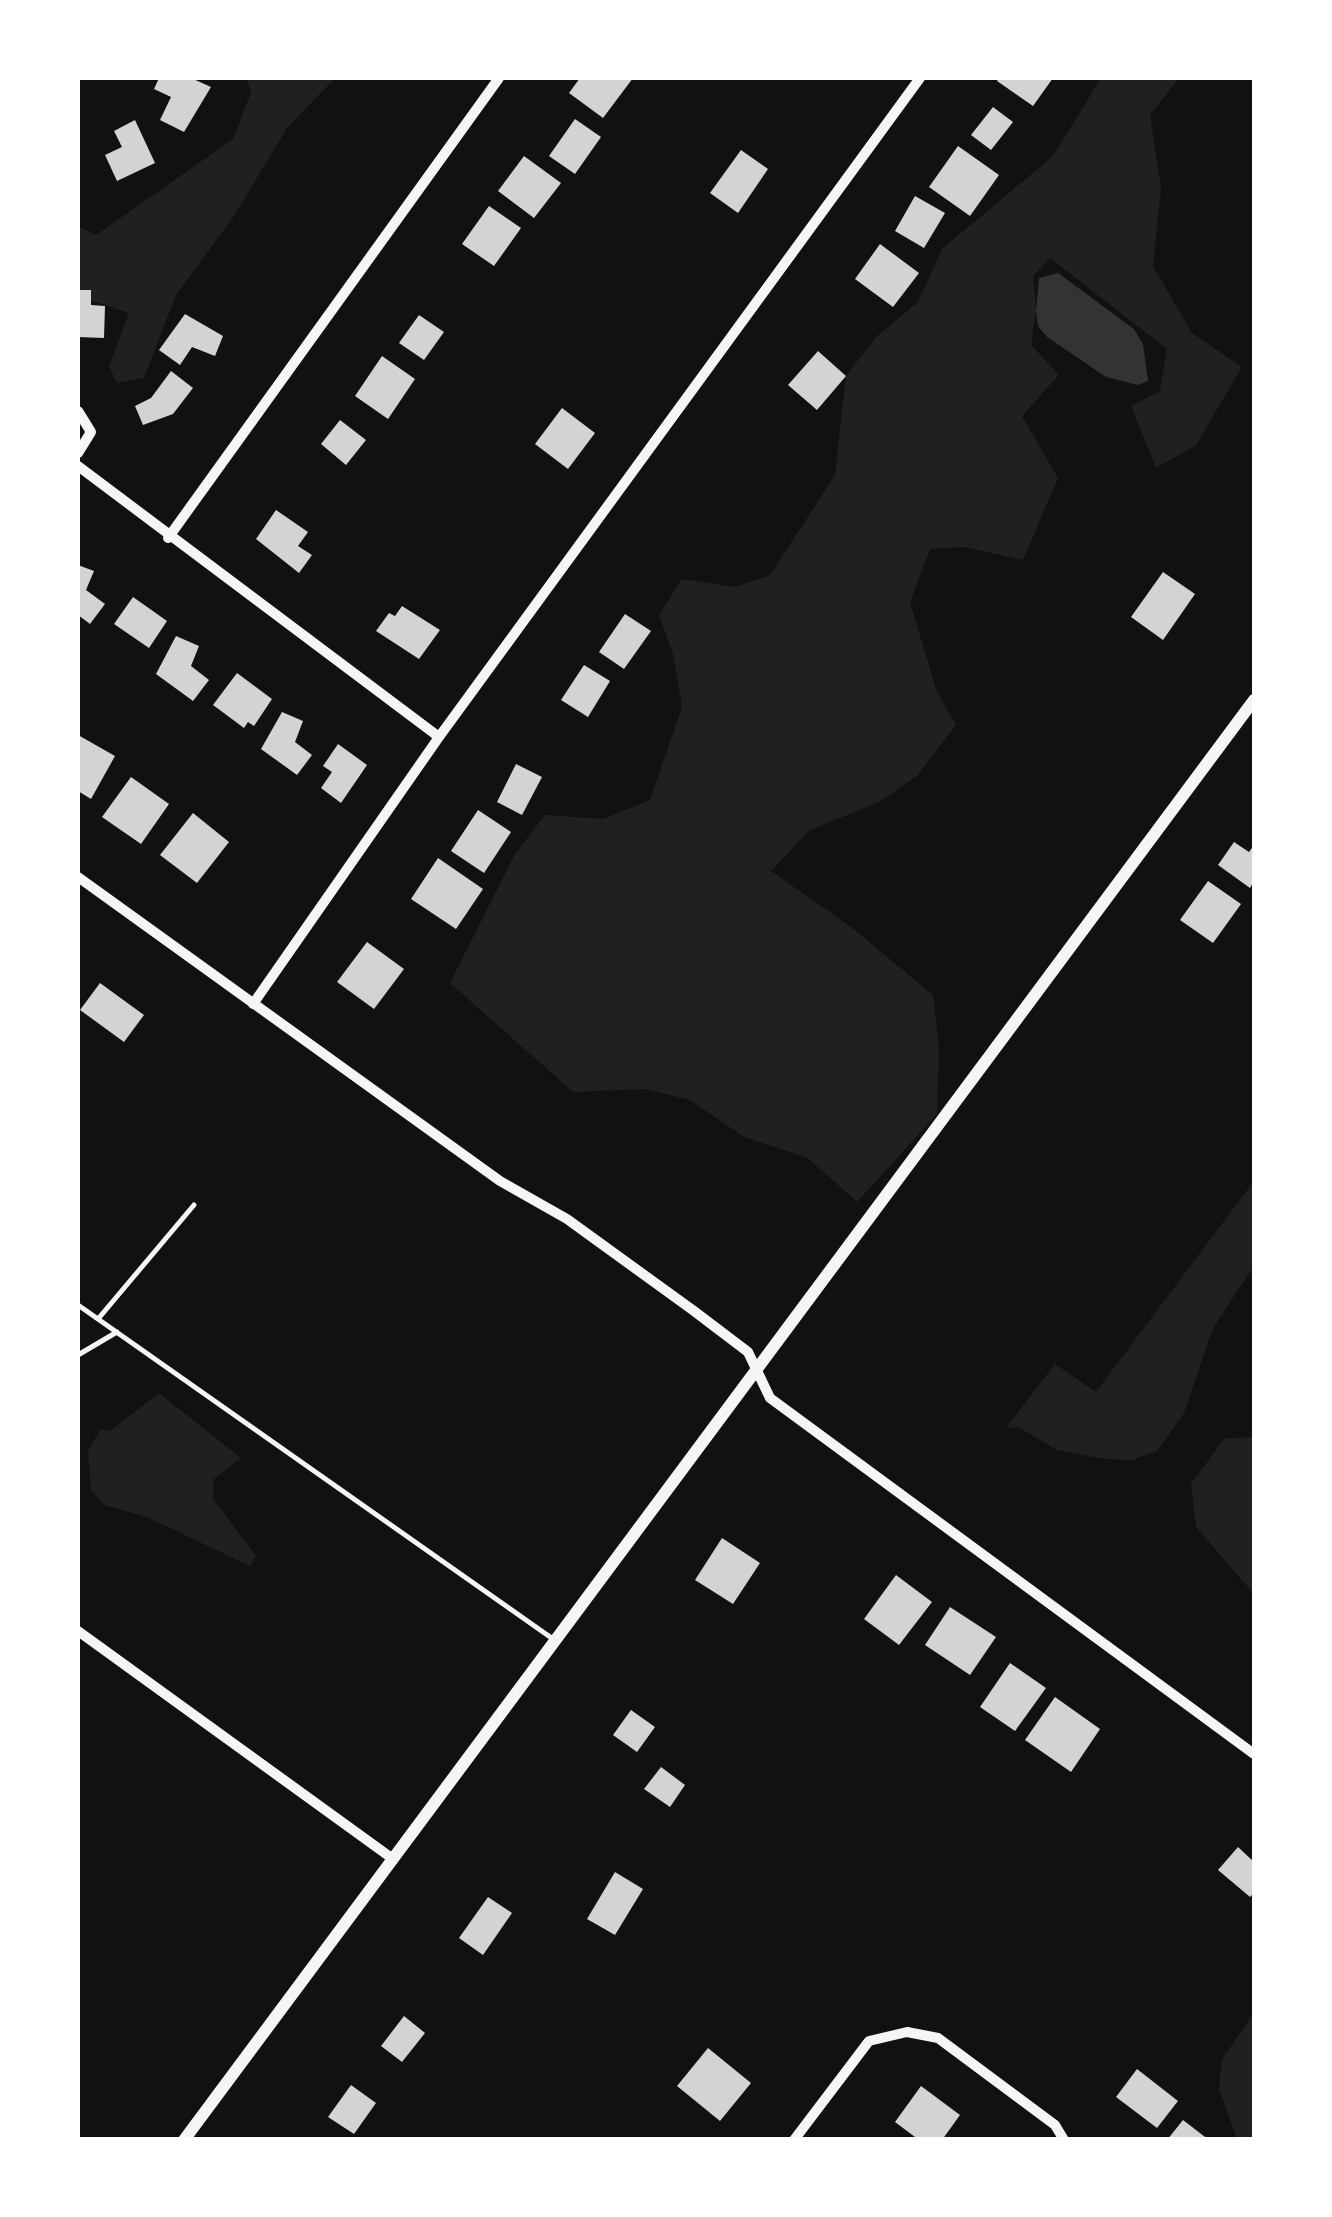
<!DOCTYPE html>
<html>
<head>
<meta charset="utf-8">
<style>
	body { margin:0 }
	#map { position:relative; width:1332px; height:2217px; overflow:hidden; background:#111; font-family:Karla,sans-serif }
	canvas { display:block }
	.frame { position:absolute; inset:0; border:80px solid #fff; pointer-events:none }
</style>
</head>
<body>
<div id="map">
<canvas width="1332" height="2217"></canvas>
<div class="frame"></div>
</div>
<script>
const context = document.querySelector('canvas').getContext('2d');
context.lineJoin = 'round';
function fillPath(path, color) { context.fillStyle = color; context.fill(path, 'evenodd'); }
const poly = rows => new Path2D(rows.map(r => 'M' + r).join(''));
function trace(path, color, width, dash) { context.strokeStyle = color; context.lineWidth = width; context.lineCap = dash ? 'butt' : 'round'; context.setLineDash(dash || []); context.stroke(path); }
fillPath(poly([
	[247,78,335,78,287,128,234,216,176,295,144,378,117,383,109,366,129,313,78,296,78,226,96,235,233,139,251,93],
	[1101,78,1179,78,1150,115,1161,188,1153,266,1192,333,1242,367,1196,445,1156,468,1131,406,1160,391,1167,349,1050,258,1033,276,1036,311,1031,345,1059,375,1022,416,1058,478,1023,560,964,547,930,549,910,602,937,692,956,725,918,775,879,802,810,830,771,871,851,927,933,995,939,1048,937,1114,857,1202,808,1158,744,1137,690,1100,645,1089,573,1092,450,983,515,854,545,815,603,819,650,800,682,707,673,654,659,615,682,579,736,587,770,575,835,475,846,376,876,337,918,302,942,249,1053,156],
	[1254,1181,1254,1266,1213,1328,1184,1413,1157,1451,1132,1460,1105,1459,1057,1450,1018,1427,1006,1428,1055,1364,1096,1392],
	[159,1393,241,1458,213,1480,213,1499,256,1556,250,1566,149,1518,104,1505,91,1490,88,1450,101,1429,110,1431],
	[1254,1437,1254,1594,1196,1527,1191,1484,1224,1439],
	[1254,2013,1254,2139,1237,2139,1219,2089,1222,2059]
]), '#202020');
fillPath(poly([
	[1058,273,1134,329,1143,344,1148,381,1138,385,1106,377,1047,337,1038,326,1036,311,1039,278]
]), '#333');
fillPath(poly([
	[159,78,191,78,211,87,184,132,160,120,171,97,154,89],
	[580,78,633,78,603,118,569,93],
	[999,78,1053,78,1033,106,997,81],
	[993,107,1013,122,991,150,971,135],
	[575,119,601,137,575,174,549,156],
	[135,120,155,163,117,181,105,155,122,147,114,131],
	[958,146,999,175,970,216,929,187],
	[741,150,768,169,738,213,710,193],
	[524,156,561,183,534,218,498,191],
	[915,196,945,213,924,248,895,231],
	[489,206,521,228,494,266,462,244],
	[880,244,919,273,893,307,855,279],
	[78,290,91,290,91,305,105,306,104,338,78,337],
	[185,314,223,336,215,356,192,347,180,365,159,350],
	[419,315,444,332,424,360,399,343],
	[818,351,846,376,817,410,788,385],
	[382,356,415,379,388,419,355,396],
	[171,371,193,388,173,414,143,425,135,406,151,398],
	[562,408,595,433,568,469,535,444],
	[340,420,366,440,346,465,321,444],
	[276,510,308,532,298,546,312,555,299,573,256,539],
	[78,565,94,571,86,590,105,604,90,624,78,615],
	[1163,572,1195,594,1163,640,1131,617],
	[133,597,167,621,149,648,114,624],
	[402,606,440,630,419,659,376,631,389,613,395,616],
	[625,614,651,631,624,669,599,652],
	[176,636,199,646,191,666,209,680,193,701,156,674],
	[584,665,610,681,588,717,561,700],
	[237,673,272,699,254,726,248,722,244,728,213,705],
	[282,712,303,721,295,742,312,755,297,775,261,749],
	[78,735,115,756,91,799,78,791],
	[338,744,367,765,341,803,321,788,332,772,323,766],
	[516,764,542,777,522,815,497,802],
	[131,777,169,804,141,844,102,817],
	[478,810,511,832,484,873,451,851],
	[193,813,229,842,197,883,160,855],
	[1234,842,1249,852,1254,845,1254,881,1250,888,1218,865],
	[438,858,483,889,456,929,411,899],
	[1208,881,1241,904,1213,943,1180,920],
	[367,942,404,969,374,1009,337,982],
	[100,983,144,1015,124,1042,80,1010],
	[722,1538,760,1563,733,1604,695,1580],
	[896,1575,932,1602,899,1645,864,1619],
	[950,1607,996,1637,970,1675,925,1645],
	[1010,1663,1046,1688,1015,1731,980,1707],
	[1055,1697,1100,1729,1071,1772,1025,1740],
	[631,1710,655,1727,637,1752,613,1735],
	[661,1767,685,1785,670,1807,644,1789],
	[1238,1847,1254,1862,1254,1893,1250,1897,1218,1870],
	[615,1872,643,1889,615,1935,587,1919],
	[488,1897,512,1913,483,1955,459,1938],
	[404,2016,425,2033,402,2062,381,2046],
	[708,2048,751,2083,720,2121,677,2086],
	[1137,2069,1178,2101,1157,2128,1116,2097],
	[351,2085,376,2103,354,2134,328,2117],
	[921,2086,960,2115,942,2140,919,2140,895,2122],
	[1183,2120,1209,2140,1167,2140]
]), '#d3d3d3');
trace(poly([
	[78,1305,553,1639],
	[98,1319,194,1205],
	[78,1355,117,1332]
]), '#f5f5f5', 5);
trace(poly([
	[78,411,91,432,78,453],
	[78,466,439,737],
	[168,538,499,78],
	[78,877,500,1181,567,1219,694,1311,748,1352,770,1398,1254,1754],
	[253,1004,439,737,920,78],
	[78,1631,393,1859],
	[794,2140,869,2041,907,2032,938,2038,1055,2125,1064,2140]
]), '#f5f5f5', 10);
trace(poly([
	[184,2140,1254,700]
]), '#f5f5f5', 12);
</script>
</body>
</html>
